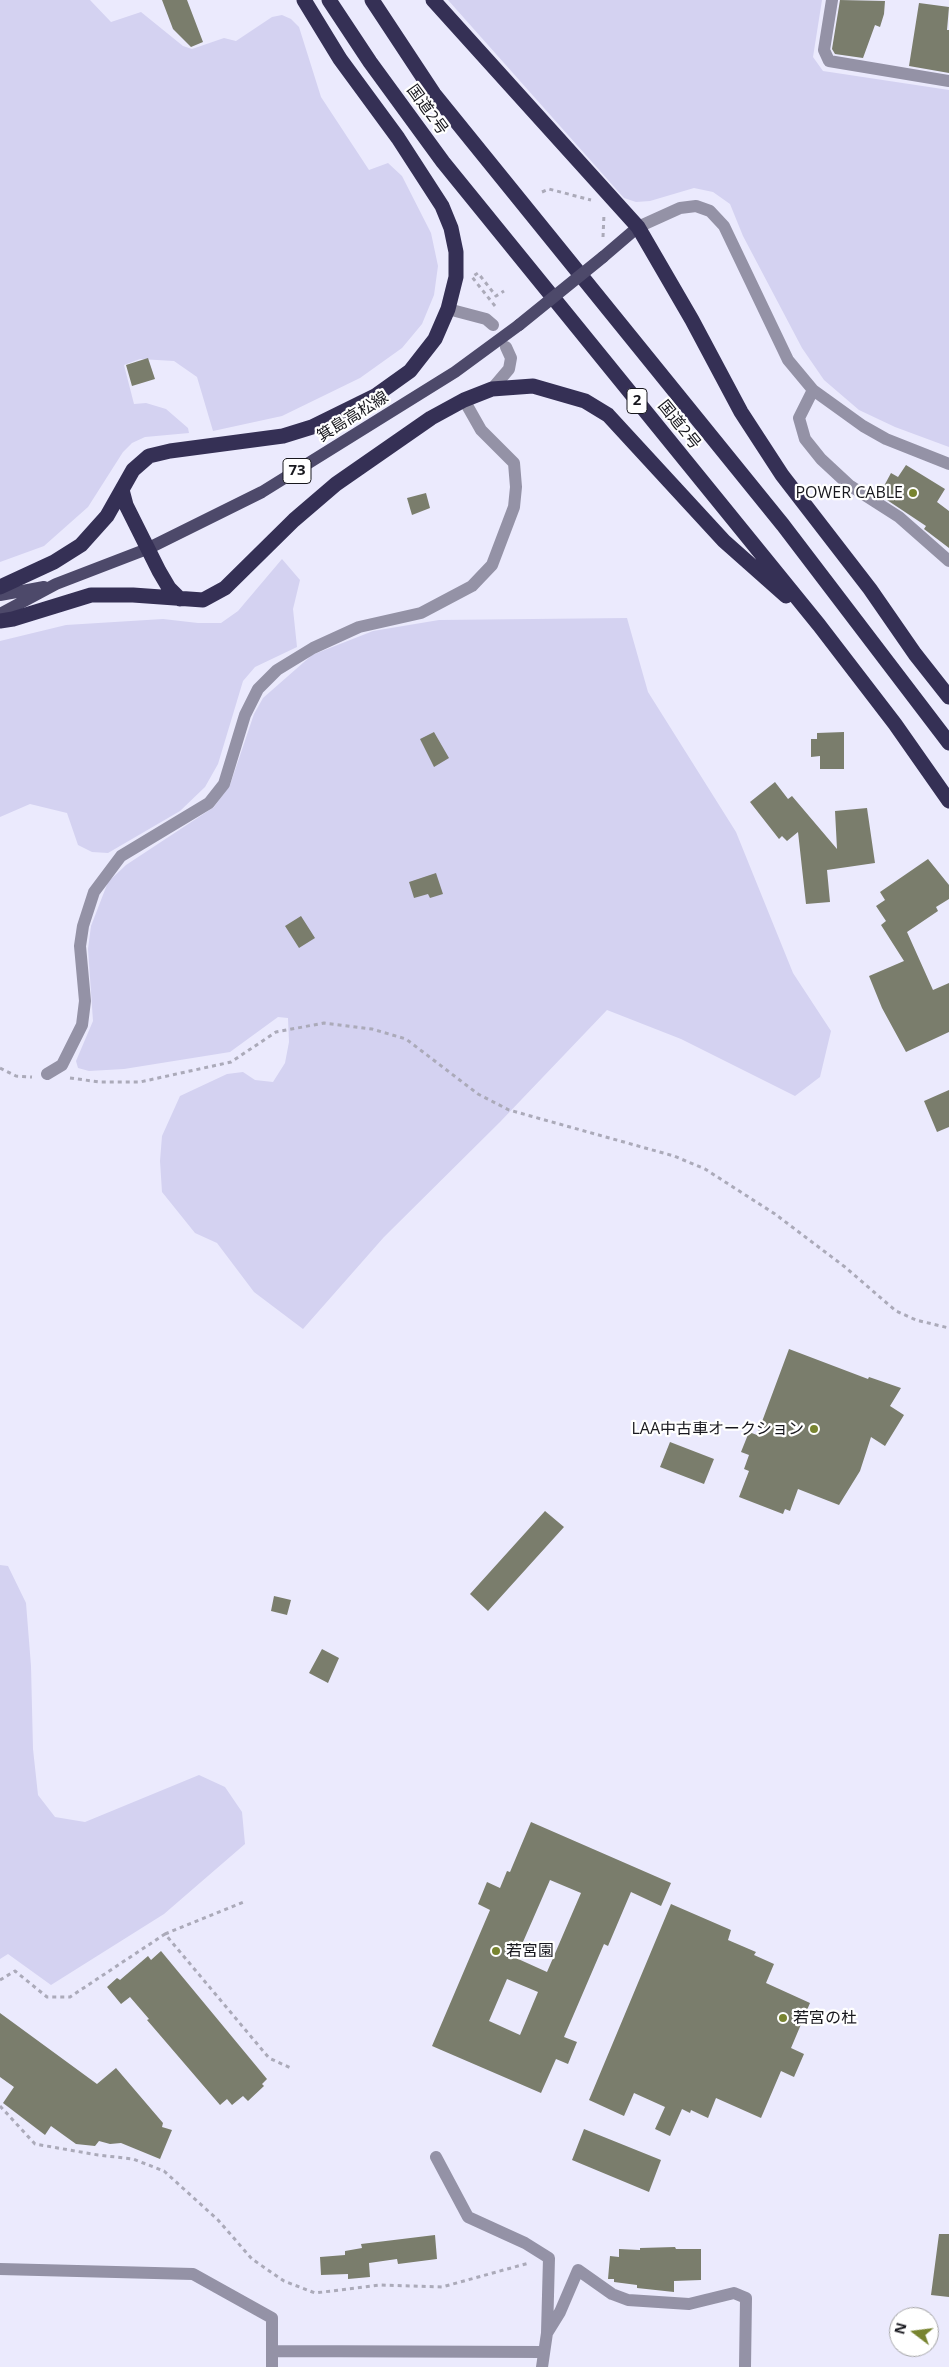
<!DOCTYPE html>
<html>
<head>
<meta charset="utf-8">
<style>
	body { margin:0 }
	#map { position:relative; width:949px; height:2367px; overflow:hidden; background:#ebeafd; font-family:"Open Sans",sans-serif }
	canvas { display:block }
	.north { position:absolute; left:889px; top:2307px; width:50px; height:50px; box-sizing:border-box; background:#fff; border:1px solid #a3a3a5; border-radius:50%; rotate:285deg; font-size:14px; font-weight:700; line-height:20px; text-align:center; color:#18181e }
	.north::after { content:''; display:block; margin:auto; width:18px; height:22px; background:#788430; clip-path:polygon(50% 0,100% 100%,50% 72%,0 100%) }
</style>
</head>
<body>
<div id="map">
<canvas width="949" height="2367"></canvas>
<div class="north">N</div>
</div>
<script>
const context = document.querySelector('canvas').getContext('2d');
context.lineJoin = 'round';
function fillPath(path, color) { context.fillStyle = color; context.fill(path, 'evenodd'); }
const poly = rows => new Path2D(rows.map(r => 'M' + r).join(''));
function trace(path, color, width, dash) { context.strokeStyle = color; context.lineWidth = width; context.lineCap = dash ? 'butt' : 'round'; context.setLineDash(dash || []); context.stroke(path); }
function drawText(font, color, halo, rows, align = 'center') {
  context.font = font + ' "Open Sans","Noto Sans JP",sans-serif'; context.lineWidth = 4.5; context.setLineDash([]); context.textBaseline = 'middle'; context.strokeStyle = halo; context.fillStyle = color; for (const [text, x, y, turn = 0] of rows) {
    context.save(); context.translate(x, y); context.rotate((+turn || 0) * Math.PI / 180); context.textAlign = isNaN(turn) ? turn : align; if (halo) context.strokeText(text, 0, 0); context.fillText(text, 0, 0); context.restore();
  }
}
fillPath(poly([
	[0,0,90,0,111,22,141,12,183,46,192,49,224,38,236,41,272,17,282,15,291,19,299,27,321,97,369,170,388,163,402,176,431,233,438,266,434,295,422,324,402,348,360,378,282,416,213,431,197,377,174,361,140,359,124,365,134,404,146,403,166,409,188,428,189,433,145,437,132,443,123,452,88,507,44,546,0,562],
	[448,0,822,0,813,57,823,71,949,90,949,447,895,427,859,410,824,380,802,348,743,236,730,204,713,192,694,188,650,201,636,202,624,198],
	[282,559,300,580,293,609,297,647,255,667,243,681,218,764,205,787,180,811,108,853,92,852,78,845,67,813,30,804,0,817,0,641,66,625,163,619,198,623,221,623,238,611],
	[627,618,648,692,736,832,793,973,831,1031,820,1077,795,1096,681,1039,607,1010,500,1122,384,1237,303,1329,254,1292,217,1243,195,1233,162,1192,160,1161,162,1136,180,1096,227,1074,243,1072,255,1080,273,1082,285,1063,289,1042,288,1018,278,1017,230,1052,124,1069,89,1071,78,1068,76,1061,93,1021,88,949,91,926,108,882,126,865,214,807,230,785,254,714,263,698,312,655,373,631,439,620],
	[0,1565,8,1566,26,1603,31,1666,33,1749,38,1795,55,1817,85,1822,199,1775,225,1787,242,1812,245,1844,164,1914,51,1985,8,1954,0,1959]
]), '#d4d2f1');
fillPath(poly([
	[162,0,187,0,203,42,191,47,173,29],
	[840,0,885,1,884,14,880,27,875,25,863,58,835,54,832,49],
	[919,3,949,7,947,30,949,30,949,73,909,66],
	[148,358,155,379,132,386,126,365],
	[906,465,945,489,937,502,949,511,949,548,924,529,926,526,884,498,889,489,884,486,891,473,898,477],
	[426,493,430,508,412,515,407,498],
	[434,732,449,758,434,767,420,739],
	[844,732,844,769,820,769,820,756,811,757,811,739,817,739,817,733],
	[775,782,788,799,792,796,837,849,835,811,867,808,875,863,827,870,830,902,806,904,798,832,787,841,782,836,779,839,750,802],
	[928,859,949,885,949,899,936,907,938,911,907,932,933,990,949,983,949,1032,906,1052,882,1008,869,976,904,961,881,925,886,921,876,906,885,900,880,892],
	[436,873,443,894,430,898,428,894,414,898,409,882],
	[301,916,315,938,299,948,285,926],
	[949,1090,949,1127,937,1132,924,1101],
	[789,1349,868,1379,869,1377,901,1388,890,1406,904,1415,885,1446,871,1437,860,1471,839,1505,798,1489,790,1511,785,1509,783,1514,739,1497,749,1471,744,1469,749,1455,741,1452,749,1432,757,1435],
	[670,1442,714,1459,704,1484,660,1467],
	[545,1511,564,1527,488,1611,470,1594],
	[274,1596,291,1600,287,1615,271,1611],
	[322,1649,339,1658,328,1683,309,1673],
	[531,1822,671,1883,661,1906,631,1892,608,1946,604,1944,564,2037,577,2042,568,2064,556,2059,541,2093,432,2046,490,1910,478,1904,487,1882,500,1888,507,1871,510,1872],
	[550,1880,581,1893,547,1972,516,1958],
	[507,1979,538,1992,520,2035,489,2021],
	[671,1904,731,1930,728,1940,756,1952,754,1955,774,1964,766,1983,810,2003,791,2048,804,2054,794,2077,781,2071,761,2118,716,2098,708,2118,691,2110,690,2113,682,2109,670,2136,655,2129,665,2107,634,2093,624,2116,589,2100],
	[161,1951,267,2079,262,2084,264,2086,248,2101,243,2096,232,2105,227,2099,220,2105,147,2020,149,2019,130,1997,121,2004,107,1987,117,1978,120,1980,148,1956,151,1960],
	[0,2013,97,2084,116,2068,163,2123,162,2127,172,2130,160,2159,121,2143,110,2144,99,2141,95,2146,76,2144,51,2126,45,2135,3,2103,14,2087,0,2077],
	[584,2129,661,2160,649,2192,572,2160],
	[939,2234,949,2234,949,2297,931,2295],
	[435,2235,437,2259,398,2264,397,2259,369,2263,370,2277,348,2279,348,2274,321,2275,320,2257,345,2255,345,2251,362,2248,361,2244],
	[675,2247,676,2249,701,2249,701,2280,674,2281,674,2292,637,2288,637,2285,614,2282,614,2279,608,2279,610,2256,619,2257,619,2249,640,2250,640,2248]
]), '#7a7d6c');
trace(poly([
	[542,192,549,189,591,200],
	[603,237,604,214],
	[495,306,472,277,478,273,496,296,504,291],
	[0,1068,16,1076,32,1077],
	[70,1078,100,1082,140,1082,231,1062,276,1032,324,1023,372,1029,406,1039,478,1094,509,1110,674,1156,705,1169,775,1214,845,1267,896,1311,916,1320,949,1328],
	[165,1934,246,1901],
	[0,1980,15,1971,47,1997,70,1997,165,1934,269,2058,293,2069],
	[0,2106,35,2144,98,2155,133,2159,164,2171,218,2220,252,2259,284,2281,315,2293,380,2285,442,2287,529,2263]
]), '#abaab9', 3, [4, 4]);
trace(poly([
	[832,0,824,50,829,61,949,81],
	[638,227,680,208,696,206,710,211,724,226,788,360,813,390,863,426,886,439,949,464],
	[448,309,486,319,493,325],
	[492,389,509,369,511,358,506,347],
	[813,390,799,418,805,439,821,459,849,485,899,517,949,561],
	[47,1074,62,1065,82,1025,85,1001,80,946,83,926,94,892,121,856,209,803,224,784,245,715,258,689,277,670,313,648,359,627,421,613,472,586,492,565,514,507,516,487,514,463,481,430,464,400],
	[436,2157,468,2217,525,2243,549,2258,547,2333,542,2367],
	[0,2269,193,2274,272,2318,272,2367],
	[547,2333,560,2312,578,2270,612,2294,628,2300,689,2304,734,2293,746,2298,745,2367],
	[272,2351,543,2352]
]), '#9492a6', 12);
trace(poly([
	[603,257,638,227],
	[0,595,44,587],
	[0,614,56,584,147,549,262,492,455,372,519,325]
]), '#4d496a', 12);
trace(poly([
	[329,0,370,62,443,162,819,625,895,724,949,801],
	[372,0,434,94,783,525,949,743],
	[433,0,638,227,692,320,741,412,782,475,870,589,915,654,949,697],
	[122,490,126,505,159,571,169,588,180,599],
	[0,587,54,562,81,545,107,516,133,470,149,456,170,451,283,436,312,427,375,396,410,371,435,339,448,309,456,277,456,252,451,228,442,206,398,138,340,59,304,0],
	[0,621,13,619,91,595,133,595,203,600,225,588,294,520,336,484,431,418,464,400,492,389,533,386,585,401,608,415,724,541,786,596]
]), '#353055', 15);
trace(poly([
	[519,325,603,257]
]), '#4d496a', 12);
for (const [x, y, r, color] of [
	[913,493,5,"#788430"],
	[814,1429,5,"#788430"],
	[496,1951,5,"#788430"],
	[783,2018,5,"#788430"]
]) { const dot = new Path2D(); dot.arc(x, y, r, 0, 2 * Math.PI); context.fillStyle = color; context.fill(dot); trace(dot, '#fff', 2); }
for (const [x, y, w] of [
	[637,401,20],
	[297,471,28]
]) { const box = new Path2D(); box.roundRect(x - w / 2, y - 12.5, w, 25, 4); context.fillStyle = '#fff'; context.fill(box); trace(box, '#18181e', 1); }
drawText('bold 15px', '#18181e', null, [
	["2",637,401],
	["73",297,471]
]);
drawText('16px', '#18181e', '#fff', [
	["国道2号",427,110,54],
	["箕島高松線",353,417,-32],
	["国道2号",679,425,51]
]);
drawText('16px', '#18181e', '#fff', [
	["POWER CABLE",903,493],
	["LAA中古車オークション",804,1429],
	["若宮園",506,1951,"left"],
	["若宮の杜",793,2018,"left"]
], 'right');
</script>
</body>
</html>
